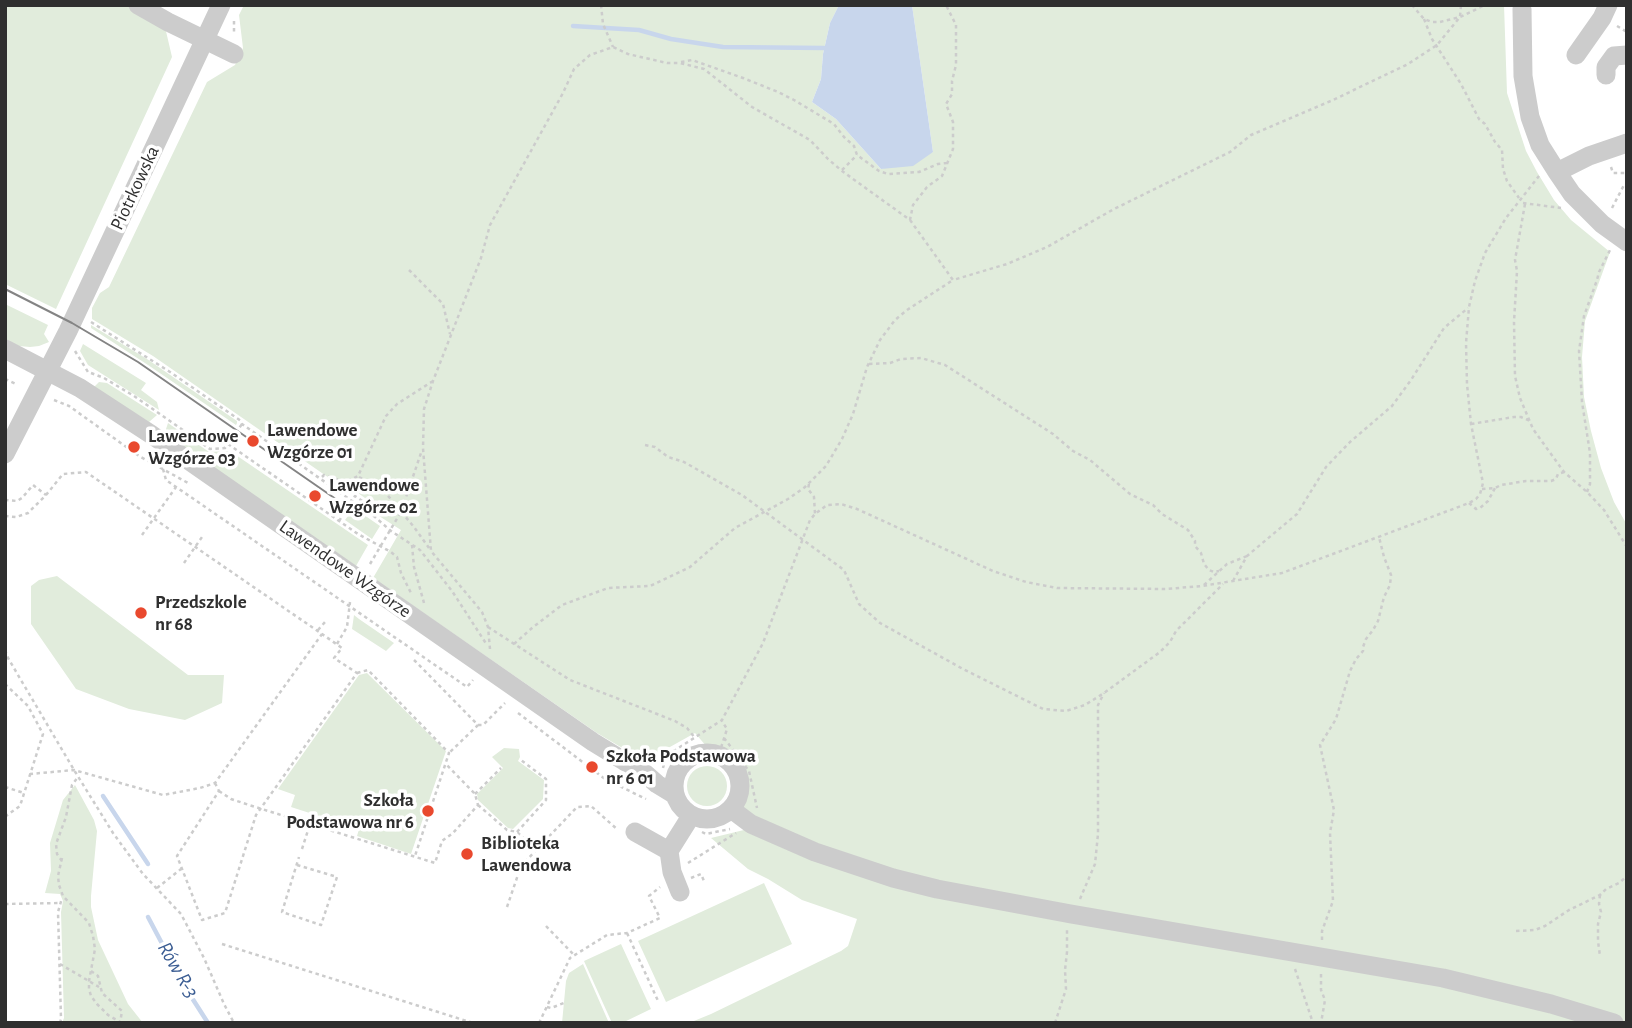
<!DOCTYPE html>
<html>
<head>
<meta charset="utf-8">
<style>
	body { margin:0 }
	#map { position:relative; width:1632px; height:1028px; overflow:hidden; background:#fff; font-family:"Alegreya Sans",sans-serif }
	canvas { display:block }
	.frame { position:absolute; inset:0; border:7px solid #2f2f2f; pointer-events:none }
</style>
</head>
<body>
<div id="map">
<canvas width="1632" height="1028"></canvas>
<div class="frame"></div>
</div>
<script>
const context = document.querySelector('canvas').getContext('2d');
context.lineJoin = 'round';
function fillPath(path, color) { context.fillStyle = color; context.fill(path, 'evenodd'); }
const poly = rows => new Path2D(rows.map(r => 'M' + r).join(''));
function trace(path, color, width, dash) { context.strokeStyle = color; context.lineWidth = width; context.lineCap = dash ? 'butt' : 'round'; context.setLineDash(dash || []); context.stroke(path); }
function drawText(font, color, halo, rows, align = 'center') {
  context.font = font + ' "Alegreya Sans",sans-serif'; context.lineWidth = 7; context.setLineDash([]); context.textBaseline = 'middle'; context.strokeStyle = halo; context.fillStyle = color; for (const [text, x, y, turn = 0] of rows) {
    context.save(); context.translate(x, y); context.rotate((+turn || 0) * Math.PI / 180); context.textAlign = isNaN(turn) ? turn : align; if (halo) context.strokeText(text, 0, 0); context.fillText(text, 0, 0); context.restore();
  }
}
fillPath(poly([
	[5,5,125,5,165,27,172,57,56,309,5,284],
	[244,5,839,5,830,23,823,54,821,79,812,102,836,119,881,169,933,152,912,5,1504,5,1507,93,1526,151,1537,172,1554,200,1571,220,1610,252,1585,321,1582,357,1584,397,1591,431,1601,468,1614,502,1627,525,1627,1023,689,1023,711,1014,841,951,848,946,857,919,802,900,768,879,748,869,711,838,748,829,743,809,747,793,747,780,742,764,725,751,707,747,695,733,661,752,659,761,624,749,597,733,373,578,401,530,379,516,382,510,348,486,345,489,153,356,92,319,92,308,100,293,109,287,207,82,235,65,243,48,239,15],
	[5,304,48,325,44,334,49,342,39,346,30,347,19,346,5,339],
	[91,325,147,359,237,421,237,423,236,425,148,365,91,328],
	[83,344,146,383,141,390,157,402,159,410,88,365,80,351],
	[99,382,107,383,157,415,149,422,94,387],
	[168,423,209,452,230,451,368,545,356,566,166,435,166,429],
	[354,508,380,526,372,539,345,520],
	[57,576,188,675,224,675,222,703,185,720,129,709,76,689,31,624,31,586,39,580],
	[354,615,359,619,394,643,386,651,352,629],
	[367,673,446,751,411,854,357,836,359,829,291,807,295,795,278,789,359,675],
	[504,748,519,749,520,757,518,761,544,780,543,799,513,829,508,828,478,800,477,794,503,768,492,757],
	'687 786a20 20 0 1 1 40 0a20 20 0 1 1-40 0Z',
	[75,785,94,820,97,831,91,896,91,907,98,940,128,1004,143,1023,62,1023,64,1018,61,912,63,901,60,894,45,893,51,871,50,843,63,800],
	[764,883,792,944,666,1002,638,941],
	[621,944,651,1009,622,1023,612,1023,584,961],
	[583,964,609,1023,562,1023,566,981,569,973]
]), '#e1ecdc');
fillPath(poly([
	[839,5,912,5,933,152,913,166,881,169,836,119,812,102,821,79,823,54,830,23]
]), '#c8d6ec');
trace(poly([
	[573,26,639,30,671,39,723,47,824,48],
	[103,796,148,864],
	[148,917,185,987,208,1023]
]), '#c8d6ec', 4.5);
trace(poly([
	[601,5,603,24,613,47],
	[1412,5,1424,19,1432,22,1440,22,1460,17,1485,5],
	[1424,19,1432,39,1461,84,1479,119,1485,124,1495,142,1502,150,1503,169,1507,181,1519,198],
	[234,21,234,35],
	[1617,26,1627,32],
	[681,62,692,60,743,78,778,92,794,100,834,124,844,137,854,146,857,155,879,171,888,174,919,172,938,164,947,163],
	[1611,167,1613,173,1627,173],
	[842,170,857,155],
	[1523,203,1561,208],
	[1525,204,1515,260,1517,271,1514,322,1515,376,1520,398,1533,429,1564,472,1587,492,1604,510,1627,547],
	[1612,208,1624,185,1627,184],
	[910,220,953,280,1007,264,1047,247,1114,209,1230,152,1251,135,1333,100,1408,64,1437,45,1460,17,1461,5],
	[409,270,443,304,450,334],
	[91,322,170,372,241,421,242,424,375,517,391,531,420,550,452,591,487,645],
	[75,351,88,372],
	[869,364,890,363,901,359,921,358,945,365,1053,434,1073,451,1090,460,1130,494,1153,505,1162,514,1188,530,1195,541,1195,546,1201,553,1204,564,1209,570,1214,572,1219,571],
	[91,373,104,378,134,396,210,449,225,448,242,424],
	[5,379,16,384],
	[54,400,69,406,139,456,188,483],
	[1471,424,1514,417,1521,417,1530,421],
	[228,444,358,534,391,552,397,557,401,573,412,595],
	[645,445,655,447,668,457,684,462,742,495,844,570,859,604,880,623,963,669,1043,709,1066,711,1085,705,1104,693,1160,652,1170,642,1176,631,1223,584],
	[163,469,166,480,467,687,473,680],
	[322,477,324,475,345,482,358,476,386,416,397,404,433,381],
	[359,477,384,491,414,527,429,548],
	[809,484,808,489,814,497,815,514],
	[1482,489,1495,488,1501,485,1526,481,1551,481,1556,479,1558,474,1564,472],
	[1587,492,1590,484,1590,453,1582,402,1579,351,1584,316,1597,280,1599,272,1610,250],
	[5,500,17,501,22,498,33,485,46,495],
	[1469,503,1476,509,1480,508,1488,501,1495,488],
	[5,516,16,517,28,513,46,495,63,474,86,472,322,634,215,783,200,788,163,795,74,770,30,774],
	[339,521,355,496,378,512,375,517],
	[142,535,176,487],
	[412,545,414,567,424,603],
	[184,563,202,537],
	[370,564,401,512,422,450],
	[1233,581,1247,556,1297,514,1326,467,1350,442,1392,406,1411,380,1444,328,1468,308],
	[1204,585,1227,564,1247,556],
	[488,627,570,680,675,721,687,728,695,738],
	[318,630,325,622],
	[337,644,347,627,350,602],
	[514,644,532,628,562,605,608,588,650,586,690,567,735,528,788,499,805,487,826,466,842,439,853,414,867,367,880,340,895,320,907,310,953,280],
	[490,649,488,627,482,612,431,551,423,448,424,409,433,381,481,258,490,225,563,93,574,69,590,55,613,47,628,54,667,63,680,63,704,69,752,107,810,140,828,159,842,171,910,220,913,205,927,187,942,176,953,149,953,122,946,104,952,94,952,81,956,65,956,25,946,5],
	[5,650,8,658,74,770,113,833,143,874,181,914,204,958,224,1004,234,1023],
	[414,660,478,725,449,753],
	[357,673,368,670,449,753,415,856],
	[5,686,6,685,28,706,43,734,20,806,6,816],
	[518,713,605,779,646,799],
	[478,725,483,725,505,703],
	[724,738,749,771,757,808],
	[719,754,727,729,722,721],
	[663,768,666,756,722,720,763,643,810,520,815,514,827,505,841,504,857,509,993,571,1026,582,1057,588,1166,589,1202,586,1282,573,1469,503,1476,499,1480,494,1483,483,1471,424,1467,384,1466,343,1469,307,1475,281,1485,253,1506,218,1539,176],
	[215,783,219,791,177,856,202,920,225,913,256,815,357,673,334,658,342,648,322,634],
	[5,787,24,793],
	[219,791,231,799,249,805,435,863,442,841,453,833,478,805,475,794,445,763],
	[475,794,501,768],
	[478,805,507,830,517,832,535,849],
	[517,832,546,800,546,779,521,760],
	[702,832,706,834,730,829],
	[302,849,310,824],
	[62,858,58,876,59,885,63,896,89,923,93,936,95,949,89,981,89,989,91,996,97,1004,108,1015,122,1023],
	[62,861,57,854,56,844,66,817,72,785,78,777],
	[688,863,736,833],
	[297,865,337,877,321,925,282,912,299,857],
	[691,878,701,874,704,881],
	[157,888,181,869],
	[1600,895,1599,904,1601,912,1598,924,1598,941,1600,956],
	[1080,899,1095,864,1098,834,1098,705,1104,693],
	[5,904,61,903],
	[507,907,521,866,577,807,591,806,618,830],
	[546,926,573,954],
	[1516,931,1535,930,1545,926,1569,910,1600,895,1606,889,1619,883,1627,876],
	[627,933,659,1003],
	[1322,940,1322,931,1333,901,1330,833,1334,810,1320,745,1336,719,1350,671,1356,659,1363,651,1363,647,1366,639,1373,630,1378,621,1384,597,1390,585,1391,575,1384,557,1379,537],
	[222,944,473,1023],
	[60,964,99,987],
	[1295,969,1313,1023],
	[91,971,98,976,102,993,122,1011,120,1023],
	[1321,974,1321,990,1325,1000,1321,1023],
	[547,1007,551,1008,564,1003],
	[60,1023,61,1019,58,912,62,898],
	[539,1023,570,958,607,935,627,933,660,918,649,896,660,887],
	[1055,1023,1066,989,1065,970,1067,952,1067,930]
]), '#ccc', 2.5, [3.5, 3.5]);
trace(poly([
	[138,5,168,22,234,54],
	[1522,9,1523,76,1530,117,1540,145,1557,172,1572,194,1602,224,1627,242],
	[1576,55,1602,18,1608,5],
	[1606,75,1606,67,1614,56,1627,55],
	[1557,172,1589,156,1627,143],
	[5,349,80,388,152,435,593,742,624,761,641,770,657,784,675,795],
	[5,454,68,331,221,5],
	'674 786a33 33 0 1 1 66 0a33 33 0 1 1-66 0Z',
	[731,809,751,824,815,852,893,878,937,889,1071,914,1443,978,1551,1004,1614,1023],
	[635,832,669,851],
	[680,892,672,872,669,851,691,816]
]), '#ccc', 19);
trace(poly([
	[5,289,72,323,138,362,343,504]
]), '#848484', 2);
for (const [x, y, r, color] of [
	[253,441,7,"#e9492e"],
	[134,447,7,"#e9492e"],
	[315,496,7,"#e9492e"],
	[141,613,7,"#e9492e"],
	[592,767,7,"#e9492e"],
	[428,811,7,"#e9492e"],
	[467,854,7,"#e9492e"]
]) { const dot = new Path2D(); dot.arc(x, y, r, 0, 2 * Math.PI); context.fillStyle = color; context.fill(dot); trace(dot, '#fff', 2.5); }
drawText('19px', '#2f2f2f', '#fff', [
	["Piotrkowska",135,188,-65],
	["Lawendowe Wzgórze",345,569,35]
]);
drawText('bold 19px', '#2f2f2f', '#fff', [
	["Lawendowe",267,430],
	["Wzgórze 01",267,452],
	["Lawendowe",148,436],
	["Wzgórze 03",148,458],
	["Lawendowe",329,485],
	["Wzgórze 02",329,507],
	["Przedszkole",155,602],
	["nr 68",155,624],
	["Szkoła Podstawowa",606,756],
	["nr 6 01",606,778],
	["Szkoła",414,800,"right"],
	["Podstawowa nr 6",414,822,"right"],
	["Biblioteka",481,843],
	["Lawendowa",481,865]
], 'left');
drawText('italic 21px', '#3b5d93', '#fff', [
	["Rów R-3",178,970,60]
]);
</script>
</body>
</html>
